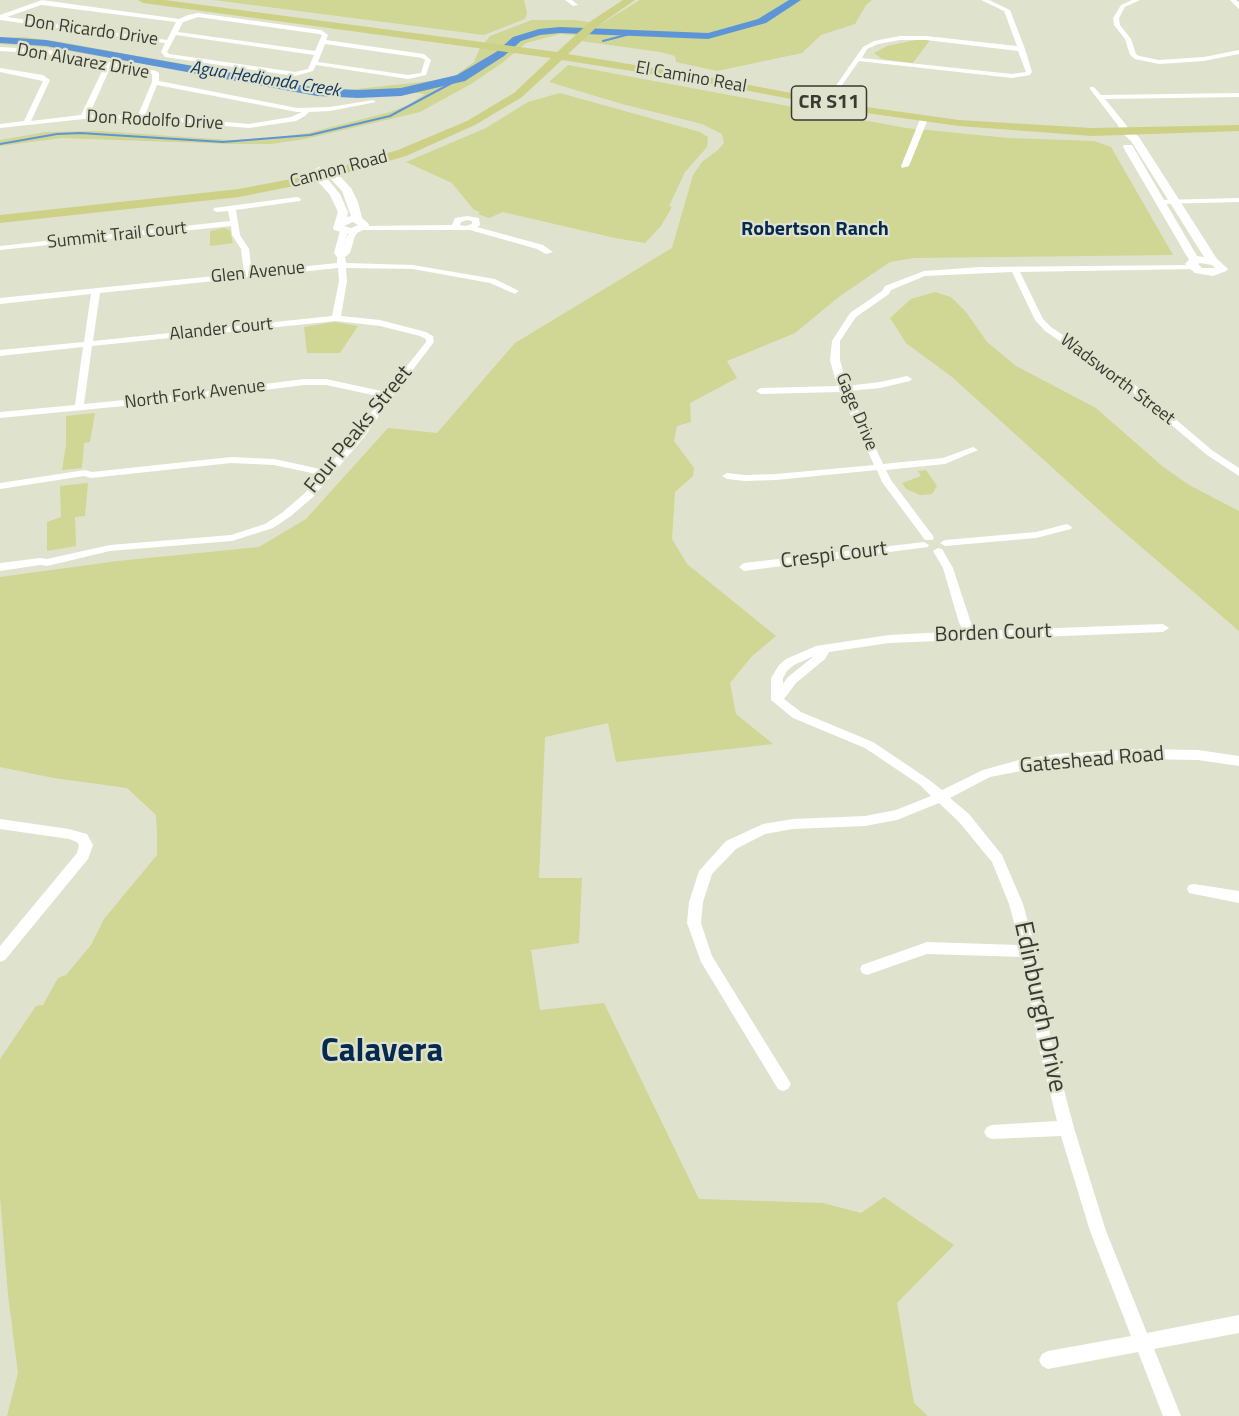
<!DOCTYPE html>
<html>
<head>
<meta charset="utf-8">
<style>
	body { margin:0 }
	canvas { display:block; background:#dfe2cc }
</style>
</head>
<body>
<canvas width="1239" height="1416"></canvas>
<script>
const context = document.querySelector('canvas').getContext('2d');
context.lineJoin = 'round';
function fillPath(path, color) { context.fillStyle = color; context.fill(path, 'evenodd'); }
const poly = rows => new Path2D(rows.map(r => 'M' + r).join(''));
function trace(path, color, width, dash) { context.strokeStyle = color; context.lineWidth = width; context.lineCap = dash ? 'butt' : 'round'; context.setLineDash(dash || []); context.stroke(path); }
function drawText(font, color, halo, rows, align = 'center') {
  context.font = font + ' "Titillium Web",sans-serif'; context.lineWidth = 4.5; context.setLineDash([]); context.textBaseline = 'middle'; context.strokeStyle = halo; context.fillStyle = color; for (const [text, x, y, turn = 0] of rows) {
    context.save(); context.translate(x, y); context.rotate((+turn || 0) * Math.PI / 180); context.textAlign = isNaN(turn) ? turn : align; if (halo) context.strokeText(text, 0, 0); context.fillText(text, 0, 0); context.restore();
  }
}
fillPath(poly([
	[214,0,524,0,527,13,525,19,484,35],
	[640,0,872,0,866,5,855,24,821,35,802,53,717,71,676,62,675,56,660,52,581,41,586,36,560,34,526,43,502,63,471,84,420,112,305,139,271,144,230,144,62,138,0,146,0,140,46,132,99,131,230,140,263,139,308,133,390,112,408,105,425,94,409,92,360,96,318,94,46,47,0,44,0,38,23,37,55,41,311,87,347,90,450,79,474,62,479,50,490,36,532,20,575,20,601,24],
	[916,40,930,40,913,63,882,59,874,53,887,46],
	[568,65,906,128,1008,138,1094,141,1111,147,1173,255,914,258,890,262,840,296,795,333,727,361,737,378,690,403,691,422,677,426,674,441,694,468,693,476,675,492,672,539,687,564,776,636,752,656,730,683,736,714,773,744,616,762,608,723,545,737,539,878,582,878,579,943,531,950,540,1010,604,1003,699,1199,823,1203,861,1213,884,1197,954,1245,897,1303,914,1403,928,1416,7,1416,18,1373,8,1295,0,1197,0,1059,36,1006,43,1005,58,978,66,975,91,945,104,919,157,855,157,831,156,815,127,788,54,778,0,767,0,577,118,561,259,547,306,519,388,428,437,433,515,343,672,248,693,175,702,162,718,150,724,143,722,134,702,124,622,104,549,82],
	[560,93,700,132,708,137,707,147,685,172,669,206,672,207,661,226,645,243,615,238,503,212,489,218,478,214,480,212,474,210,452,183,406,162,486,128,528,102],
	[224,228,230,230,233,243,210,246,210,231],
	[935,292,951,297,966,312,987,342,1016,366,1096,408,1162,466,1189,485,1239,511,1239,631,1118,527,952,377,906,343,890,318,911,299],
	[334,322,358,326,340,353,307,353,304,327],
	[95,413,90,442,84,443,82,468,62,470,66,445,66,416],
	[926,470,937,486,932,494,920,495,906,489,902,483,921,476,918,471],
	[88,483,85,516,75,517,76,546,47,551,47,522,61,517,60,486]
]), '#d0d694');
trace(poly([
	[603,41,630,34],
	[0,144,57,134,80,133,223,142,310,135,390,116,461,78]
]), '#5e95d6', 2);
fillPath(poly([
	[789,0,801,0,766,23,708,39,560,33,540,35,521,41,504,56,465,81,401,96,358,98,317,96,46,46,0,43,0,37,46,40,317,88,358,90,401,88,457,75,496,52,513,37,539,29,560,27,708,33,758,19,789,0]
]), '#5e95d6');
fillPath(poly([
	[42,0,179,19,188,15,198,13,321,30,328,35,326,40,424,54,431,60,426,75,408,79,316,65,313,71,295,76,165,57,161,52,165,43,0,20,0,15,42,0],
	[41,5,42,5,176,22,167,40,7,17,41,5],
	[198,17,319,34,322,35,315,51,178,32,183,22,198,17],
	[176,35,314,55,308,69,295,72,169,54,167,52,176,35],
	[325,44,422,58,425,60,421,73,408,75,318,62,325,44],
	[565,0,572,0,578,5,573,6,565,0],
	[981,0,989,0,1010,10,1025,49,1032,72,1030,75,1012,78,859,61,833,98,828,97,863,47,874,41,900,36,926,36,1017,46,1004,11,981,0],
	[900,40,926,40,1018,51,1026,72,1012,74,862,58,867,49,878,44,900,40],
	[1132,0,1140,0,1125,7,1119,18,1120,25,1131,39,1136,54,1139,56,1159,60,1204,57,1239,50,1239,54,1204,61,1159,64,1135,59,1130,55,1125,39,1114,25,1113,18,1121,5,1132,0],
	[1230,0,1236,0,1239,3,1239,9,1230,0],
	[0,47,48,50,156,71,159,73,159,81,297,108,330,107,373,100,376,102,330,111,309,112,305,116,296,121,249,128,141,119,84,119,0,128,0,124,24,121,43,81,0,72,0,68,43,75,50,80,31,121,81,115,105,65,48,54,0,51,0,47],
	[111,66,152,74,152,82,138,115,89,115,111,66],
	[157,85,297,112,302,112,291,117,249,124,145,115,157,85],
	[1090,87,1094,87,1101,95,1239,93,1239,97,1105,99,1127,126,1123,128,1120,128,1090,89,1090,87],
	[921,117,928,119,909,166,902,168,901,166,921,117],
	[297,197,301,199,300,201,236,210,240,235,249,249,252,272,337,263,337,257,334,253,340,231,344,229,348,231,344,246,347,236,355,229,359,231,355,236,350,253,345,257,346,263,413,265,495,279,519,291,515,294,490,283,413,269,346,268,347,281,341,316,380,320,426,332,433,336,434,342,392,397,365,436,313,497,291,516,273,528,232,541,110,551,47,566,40,565,0,571,0,563,40,558,47,559,110,545,231,535,265,524,283,512,305,493,321,475,274,465,231,463,91,478,84,476,0,489,0,483,85,470,92,472,231,457,274,459,325,470,358,432,382,397,326,385,304,385,186,400,0,418,0,412,75,405,83,347,0,356,0,350,84,342,91,294,0,304,0,298,244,273,241,249,232,235,231,226,0,250,0,246,230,221,228,211,217,212,213,210,214,208,297,197],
	[338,268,339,281,332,316,93,341,100,293,338,268],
	[336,321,380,326,420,336,426,339,426,342,386,392,326,379,304,379,186,394,84,404,92,346,336,321],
	[1239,198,1239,202,1161,204,1157,202,1161,200,1239,198],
	[467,216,479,218,480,225,477,227,543,245,553,252,546,254,537,249,470,230,362,230,358,228,362,226,452,225,455,218,467,216],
	[467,220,472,221,472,224,465,226,460,225,461,222,467,220],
	[1192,265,1196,267,1195,269,1020,272,1043,319,1051,327,1129,380,1213,451,1239,468,1239,476,1207,455,1123,384,1045,331,1035,320,1012,272,925,276,891,290,889,294,856,317,840,341,840,360,847,386,880,382,907,376,912,379,910,381,880,388,849,391,883,464,943,458,973,447,978,450,945,464,886,470,891,480,933,536,934,538,933,540,925,540,882,482,877,470,776,480,745,481,727,479,722,476,727,473,745,475,776,474,874,465,840,392,761,394,756,391,761,388,837,386,830,360,832,341,850,313,882,291,885,286,924,271,981,267,1192,265],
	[1067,524,1072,527,1071,529,1036,538,945,546,940,543,945,540,1036,532,1067,524],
	[924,542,929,545,928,547,744,571,739,567,744,563,924,542],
	[938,548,942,549,953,568,971,623,976,631,1163,624,1169,628,1163,632,889,643,829,652,825,659,796,683,784,699,801,712,873,742,928,779,942,790,983,770,1019,760,1057,754,1138,749,1198,750,1239,756,1239,766,1198,760,1138,759,1057,764,990,777,950,798,969,814,1002,855,1023,904,1036,951,1051,1040,1074,1128,1106,1231,1147,1333,1239,1315,1239,1333,1154,1349,1181,1416,1163,1416,1138,1352,1048,1369,1042,1366,1039,1360,1042,1354,1048,1351,1131,1336,1090,1231,1061,1136,992,1139,987,1137,984,1132,987,1127,992,1125,1057,1121,1037,1040,1023,957,927,954,867,975,862,973,860,969,862,965,927,942,1020,945,1009,904,992,862,959,822,939,803,897,820,865,826,793,829,765,834,736,849,712,874,703,902,701,923,712,956,788,1079,791,1084,788,1089,783,1091,778,1089,701,962,687,923,689,902,699,871,726,841,763,824,793,819,865,816,896,810,931,796,920,785,865,748,793,718,771,700,771,678,779,665,786,659,816,646,889,635,964,631,959,623,943,568,933,551,938,548],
	[814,656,788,677,783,684,783,678,787,671,794,665,814,656],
	[0,819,69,829,87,834,93,845,88,859,5,960,0,962,0,946,77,853,79,845,77,842,69,839,0,829,0,819],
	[1194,884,1239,891,1239,903,1189,893,1187,889,1189,885,1194,884]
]), '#fff');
fillPath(poly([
	[1123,123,1139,137,1217,259,1228,269,1226,271,1213,276,1195,273,1187,266,1185,264,1189,260,1123,147,1124,145,1132,145,1197,256,1204,257,1131,141,1121,132,1118,126,1123,123],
	[1200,263,1212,265,1215,268,1202,268,1198,264,1200,263],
	[319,167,336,172,351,188,358,202,362,218,369,224,368,228,352,235,334,230,333,228,338,212,330,195,314,177,314,170,319,167],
	[324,175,328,176,342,191,351,216,347,217,348,212,340,194,324,175],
	[353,222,358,225,351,228,344,226,353,222]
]), '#fff');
fillPath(poly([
	[138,0,165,0,557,52,591,21,623,0,635,0,599,25,568,54,702,76,859,106,959,120,1092,128,1239,125,1239,131,1092,136,959,126,859,112,702,82,562,60,522,97,475,125,406,156,319,181,239,197,0,223,0,215,239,189,317,174,398,150,467,121,514,93,551,58,143,3,138,0]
]), '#cdd186');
drawText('18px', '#393a32', '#dfe2cc', [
	["Don Ricardo Drive",91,31,8],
	["Don Alvarez Drive",83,62,10],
	["El Camino Real",691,78,10],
	["Don Rodolfo Drive",155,121,3],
	["Cannon Road",339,170,-15],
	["Summit Trail Court",117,236,-6],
	["Glen Avenue",258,273,-6],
	["Alander Court",221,330,-6],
	["Wadsworth Street",1117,380,37],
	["North Fork Avenue",195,395,-7],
	["Gage Drive",856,412,67]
]);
drawText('italic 18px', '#113762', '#dfe2cc', [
	["Agua Hedionda Creek",265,80,9]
]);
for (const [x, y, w] of [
	[829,103,75]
]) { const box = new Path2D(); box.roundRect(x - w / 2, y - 17, w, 34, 4.5); context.fillStyle = '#dfe2cc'; context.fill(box); trace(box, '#393a32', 1.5); }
drawText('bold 20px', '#393a32', null, [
	["CR S11",829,103]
]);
drawText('bold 20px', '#06294f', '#dfe2cc', [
	["Robertson Ranch",815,230]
]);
drawText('21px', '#393a32', '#dfe2cc', [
	["Four Peaks Street",359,430,-51],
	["Crespi Court",834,556,-7],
	["Borden Court",993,634,-2],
	["Gateshead Road",1092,761,-5]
]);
drawText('26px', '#393a32', '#dfe2cc', [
	["Edinburgh Drive",1039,1007,78]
]);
drawText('bold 33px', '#06294f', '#dfe2cc', [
	["Calavera",382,1053]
]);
</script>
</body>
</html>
